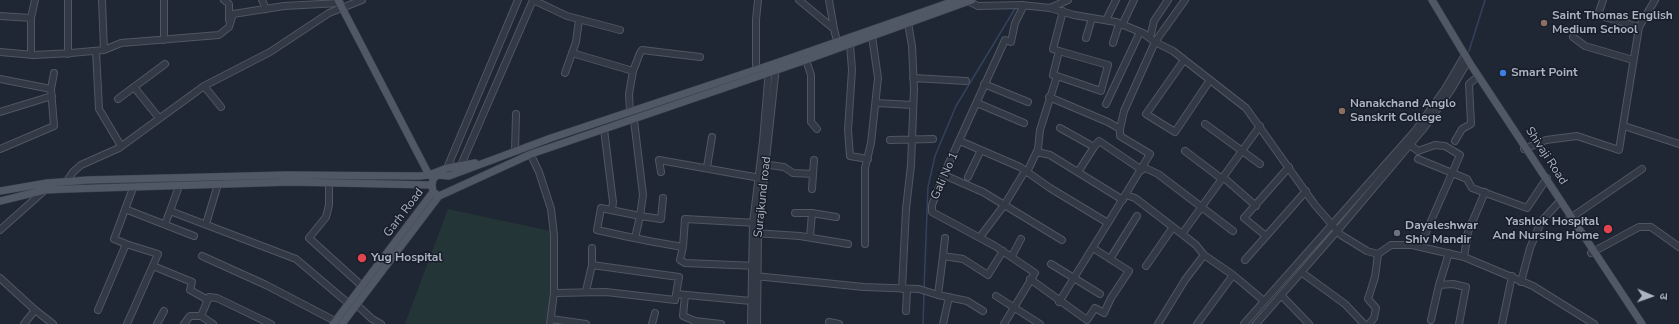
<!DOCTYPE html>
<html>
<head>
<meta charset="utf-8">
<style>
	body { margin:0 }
	#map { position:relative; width:1679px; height:324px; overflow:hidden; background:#1f2734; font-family:"Nunito Sans","Noto Sans Devanagari",sans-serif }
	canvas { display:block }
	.north { position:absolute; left:1631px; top:276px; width:40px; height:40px; -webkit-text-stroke:3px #181e29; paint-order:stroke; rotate:92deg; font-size:11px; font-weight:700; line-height:16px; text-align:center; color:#acb3c2 }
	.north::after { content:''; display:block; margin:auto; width:14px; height:18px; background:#acb3c2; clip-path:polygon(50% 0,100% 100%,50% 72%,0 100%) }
</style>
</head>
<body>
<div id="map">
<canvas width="1679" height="324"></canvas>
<div class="north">उ</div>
</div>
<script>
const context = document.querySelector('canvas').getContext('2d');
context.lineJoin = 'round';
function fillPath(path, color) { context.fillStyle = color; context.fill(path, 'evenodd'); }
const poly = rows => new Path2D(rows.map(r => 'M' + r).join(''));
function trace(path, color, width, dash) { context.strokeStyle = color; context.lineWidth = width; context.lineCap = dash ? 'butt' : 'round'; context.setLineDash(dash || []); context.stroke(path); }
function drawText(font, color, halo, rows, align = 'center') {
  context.font = font + ' "Nunito Sans",sans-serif'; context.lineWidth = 3; context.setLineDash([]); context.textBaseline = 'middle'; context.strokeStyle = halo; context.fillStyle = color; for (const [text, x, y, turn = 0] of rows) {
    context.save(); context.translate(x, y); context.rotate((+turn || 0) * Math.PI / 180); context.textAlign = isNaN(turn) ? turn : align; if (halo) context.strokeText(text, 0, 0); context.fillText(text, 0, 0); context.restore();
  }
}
fillPath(poly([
	[448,209,550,231,550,297,547,324,405,324]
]), '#243537');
trace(poly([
	[1469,51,1485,0],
	[1336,226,1356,203],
	[1285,287,1334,229],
	[924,289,928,187,935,156,956,106,1016,7],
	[923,324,924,293],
	[1251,324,1262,312]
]), '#33425b', 1.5);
const minor = poly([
	[102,0,104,50],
	[164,0,164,40],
	[224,0,229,4,229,20],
	[262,0,266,9],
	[533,0,567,16,620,30],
	[799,0,834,29],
	[829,0,834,29,838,45],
	[966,0,978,6,1021,5,1050,8,1074,15,1116,22,1143,33,1155,42,1173,51,1246,108,1315,205,1341,235,1367,251,1378,254,1391,245,1412,245,1464,257,1533,286,1594,324],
	[1050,8,1068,0],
	[0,16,31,18,31,55],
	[31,18,35,0],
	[1106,20,1116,0],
	[1122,25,1134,0],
	[1639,27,1655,0],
	[1573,37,1585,46,1633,60],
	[1086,38,1092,18],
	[1150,38,1154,21,1168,0],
	[1113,43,1119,24],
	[850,44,852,70,848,130,850,156,868,159],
	[96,51,99,109,121,146],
	[0,52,34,55,71,53,104,50,121,43,219,35,229,27,233,14,284,6,340,3],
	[572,53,633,71],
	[68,54,68,0],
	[806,60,811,75,811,122,817,129],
	[1184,60,1146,114,1175,132,1210,80],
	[756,70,756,20,758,0],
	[565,73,576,42,579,20],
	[1057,76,1101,91,1108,65,1059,51],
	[913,78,966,81],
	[0,79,51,89],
	[984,84,1028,102],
	[204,86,221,107],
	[118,99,134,87],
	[876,103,913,105],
	[977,103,1024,123],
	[1106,104,1140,32],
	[0,112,52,96],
	[630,112,629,94,633,71,640,53,642,50,700,57],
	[159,118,134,87,165,64],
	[634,120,643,195,640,216,661,219,663,198],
	[1205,124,1260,164],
	[1624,126,1679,144],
	[1060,128,1094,147,1078,172],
	[604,129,613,202,612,210],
	[1120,129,1124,111,1155,42,1185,0],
	[890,140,933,139],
	[960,141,1020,167,1050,188,1108,223,1150,154,1120,136,1120,129,1108,122,1049,97],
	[1455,141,1462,129,1471,124,1469,84,1476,78],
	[1410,145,1418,151,1435,145,1445,146,1460,155,1420,246],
	[527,147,539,172,551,209,554,235,554,293,550,324],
	[1094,147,1099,141,1142,170],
	[0,149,54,126,51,89,54,73],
	[1524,149,1546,140,1577,136,1619,150,1639,27,1598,15,1603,0],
	[515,151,516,114],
	[1185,151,1222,179],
	[1037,152,1050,155,1123,200],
	[1418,159,1467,179,1472,188,1527,208,1547,178],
	[762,164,784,167,793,173,813,174,814,160],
	[461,165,533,0],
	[707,167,712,137],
	[1143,167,1158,174,1233,231],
	[447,168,518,0],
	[661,172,659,160,760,178],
	[1027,172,1038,149,1040,130,1057,76,1053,75,1059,51,1053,49,1063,11],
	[944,175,983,192,1062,240],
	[968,177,981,150],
	[1223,177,1256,206],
	[329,183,329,205,326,217,309,238,362,286],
	[67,189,67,181,73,172,81,165,119,148,204,86,270,52,329,13,362,0],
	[812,189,813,174],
	[1126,195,1135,198,1182,234,1196,245,1204,255,1185,280,1158,324],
	[125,209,194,236],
	[170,211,179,186],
	[795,213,812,213,810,237],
	[812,213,836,217],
	[1569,219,1642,169],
	[165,224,170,211,296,259,348,303],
	[206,224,218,184],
	[0,230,45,190],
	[754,233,800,236,848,244],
	[1182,234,1260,126],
	[1266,236,1244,218,1289,167],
	[980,237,1005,204,1025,171],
	[635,238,640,216,601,208,597,230,629,237,654,242,683,247,680,260,685,263,757,266],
	[945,238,943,256,963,259,988,275,1003,251],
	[126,244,158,254,127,324],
	[865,244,865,168,871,143,878,78,872,36],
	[683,247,685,219,757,223],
	[1449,253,1439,285,1453,284,1466,287,1459,324],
	[1591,253,1639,227,1651,227,1679,247],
	[1204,255,1233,275,1264,301],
	[202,256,266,285,335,321],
	[1012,256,1021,239],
	[1464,257,1468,232,1485,192],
	[1110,259,1137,216],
	[1245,260,1306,191],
	[1051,264,1100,294],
	[592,265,592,248],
	[153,266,192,282,190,290,208,300],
	[1146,266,1173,227],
	[1301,272,1345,304,1364,324],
	[755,276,864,287,919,289,938,295,943,256],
	[0,278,35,310,24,324],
	[1030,279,1087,320,1095,308,1104,313,1111,298,1129,271,1093,248],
	[1521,282,1530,248,1541,222,1559,202],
	[902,289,906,209,911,165,914,89,912,46,908,23],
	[586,291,592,265,679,277,676,294],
	[554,293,606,292,675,300,676,294,751,301],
	[685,295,683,316,695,321,695,324],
	[938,295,967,301,983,311],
	[1281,295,1309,324],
	[996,296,1040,324],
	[1059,302,1108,223],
	[357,305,372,319,381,324],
	[35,310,53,324],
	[98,310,126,244,114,239,133,188],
	[906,311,907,289],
	[201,316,209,297,217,298,271,324],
	[551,319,586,324],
	[1431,320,1439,285],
	[695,321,721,324],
	[829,322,839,324],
	[157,324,164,311],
	[184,324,190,316,201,316,213,324],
	[652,324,655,313],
	[751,324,753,223,763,141,769,69],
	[757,324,758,233,776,67],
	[943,324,949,297],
	[1004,324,1035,273,995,246,932,212,932,205,948,165,1005,40,1011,42,1015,23,1024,5],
	[1197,324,1233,275],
	[1244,324,1415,131,1445,89,1465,55],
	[1256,324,1337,231,1424,128,1451,90,1468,61],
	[1369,324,1374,318,1376,308,1368,299,1375,277,1378,254],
	[1502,324,1512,276]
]);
const major = poly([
	[338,0,429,175],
	[1432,0,1471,65,1642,324],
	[0,191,47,183,88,180,287,175,419,176,429,175,447,168,475,163],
	[439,196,433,192,432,185,433,179,438,175,449,176,551,138,776,63,957,0],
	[0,201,45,190,67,189,291,182,432,185],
	[333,324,433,192],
	[342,324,439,196,531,154,806,60,972,0]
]);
trace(minor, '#505663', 8);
trace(major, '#3c424e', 8);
trace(minor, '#333945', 6);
trace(major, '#505865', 7);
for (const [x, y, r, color] of [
	[1544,23,4,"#8d6e63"],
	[1503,73,4,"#3f7fe0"],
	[1342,111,4,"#8d6e63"],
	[1608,229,5,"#e0444e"],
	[1397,233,4,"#6b7280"],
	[362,258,5,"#e0444e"]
]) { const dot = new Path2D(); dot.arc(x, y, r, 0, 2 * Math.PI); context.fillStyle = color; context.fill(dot); trace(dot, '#181e29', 1.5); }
drawText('bold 12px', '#acb3c2', '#181e29', [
	["Saint Thomas English",1552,16],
	["Medium School",1552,30],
	["Smart Point",1511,73],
	["Nanakchand Anglo",1350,104],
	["Sanskrit College",1350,118],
	["Yashlok Hospital",1599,222,"right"],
	["And Nursing Home",1599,236,"right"],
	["Dayaleshwar",1405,226],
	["Shiv Mandir",1405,240],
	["Yug Hospital",371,258]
], 'left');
drawText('12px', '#acb3c2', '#181e29', [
	["Shivaji Road",1546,156,57],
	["Gali No 1",945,176,-66],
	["Surajkund road",763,197,-84],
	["Garh Road",404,213,-53]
]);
</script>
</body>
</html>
